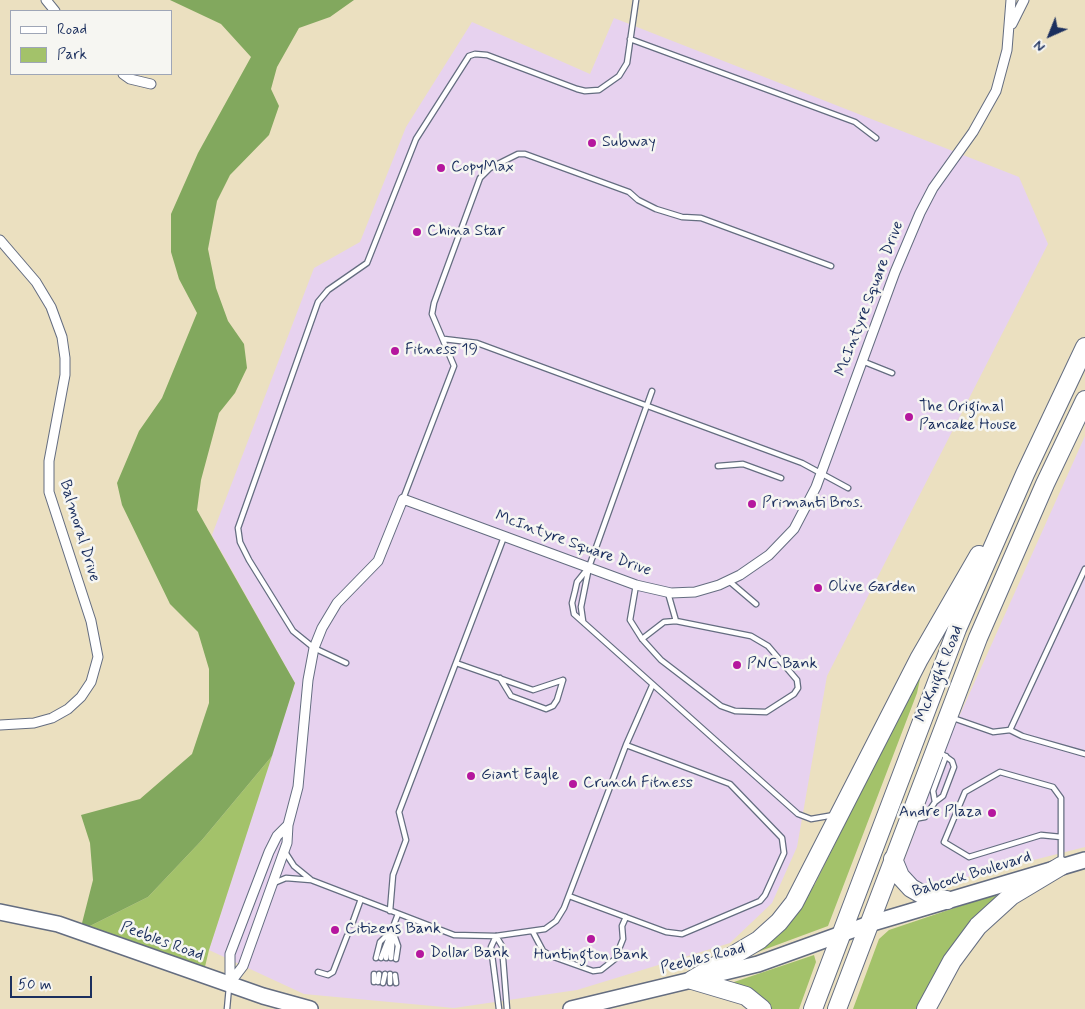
<!DOCTYPE html>
<html>
<head>
<meta charset="utf-8">
<style>
	body { margin:0 }
	#map { position:relative; width:1085px; height:1009px; overflow:hidden; background:#ebe0c0; font-family:Mynerve,sans-serif }
	canvas { display:block }
	.legend { position:absolute; left:10px; top:10px; width:162px; height:65px; box-sizing:border-box; background:#f6f6f2; border:1px solid #9ea6b7; margin:0; padding:6px 9px; list-style:none; font-size:15px; color:#1b2f5e }
	.legend li { display:flex; align-items:center; gap:10px; height:25px }
	.legend b { width:25px; border:1px solid #9ea6b7 }
	.north { position:absolute; left:1025px; top:10px; width:50px; height:50px; -webkit-text-stroke:4px #f6f6f2; paint-order:stroke; rotate:224deg; font-size:14px; font-weight:700; line-height:20px; text-align:center; color:#1b2f5e }
	.north::after { content:''; display:block; margin:auto; width:18px; height:22px; background:#1b2f5e; clip-path:polygon(50% 0,100% 100%,50% 72%,0 100%) }
	.scale { position:absolute; left:10px; top:976px; width:82px; height:22px; box-sizing:border-box; border:2px solid #1b2f5e; border-top:0; padding-left:6px; font-size:15px; line-height:18px; white-space:nowrap; color:#1b2f5e; -webkit-text-stroke:4px #f6f6f2; paint-order:stroke }
</style>
</head>
<body>
<div id="map">
<canvas width="1085" height="1009"></canvas>
<ul class="legend">
<li><b style="height:6px;background:#fff"></b>Road</li>
<li><b style="height:14px;background:#a3c26a"></b>Park</li>
</ul>
<div class="north">N</div>
<div class="scale">50 m</div>
</div>
<script>
const context = document.querySelector('canvas').getContext('2d');
context.lineJoin = 'round';
function fillPath(path, color) { context.fillStyle = color; context.fill(path, 'evenodd'); }
const poly = rows => new Path2D(rows.map(r => 'M' + r).join(''));
function trace(path, color, width, dash) { context.strokeStyle = color; context.lineWidth = width; context.lineCap = dash ? 'butt' : 'round'; context.setLineDash(dash || []); context.stroke(path); }
function drawText(font, color, halo, rows, align = 'center') {
  context.font = font + ' Mynerve,sans-serif'; context.lineWidth = 5; context.setLineDash([]); context.textBaseline = 'middle'; context.strokeStyle = halo; context.fillStyle = color; for (const [text, x, y, turn = 0] of rows) {
    context.save(); context.translate(x, y); context.rotate((+turn || 0) * Math.PI / 180); context.textAlign = isNaN(turn) ? turn : align; if (halo) context.strokeText(text, 0, 0); context.fillText(text, 0, 0); context.restore();
  }
}
fillPath(poly([
	[614,18,1019,177,1048,244,827,676,797,847,772,903,730,943,577,990,454,1008,304,994,209,950,295,683,212,535,314,268,360,242,406,127,472,22,590,74],
	[1085,436,1085,847,927,887,913,880,903,864,950,737]
]), '#e7d2ef');
fillPath(poly([
	[920,679,917,693,828,926,747,956,796,912,815,884,916,680],
	[272,756,209,950,203,975,80,931,148,897,202,840],
	[996,894,996,898,918,1009,853,1009,879,939,889,930],
	[814,955,816,962,799,1009,771,1009,765,1001,736,985,734,982]
]), '#a3c26a');
fillPath(poly([
	[170,0,354,0,330,17,299,28,277,67,271,89,279,106,269,135,230,175,217,201,208,249,216,288,228,321,244,344,247,368,235,393,219,413,201,480,197,510,295,683,272,756,202,840,148,897,80,931,93,880,90,843,81,815,140,799,192,754,209,703,209,669,198,632,170,604,122,505,117,483,139,431,162,398,197,313,179,279,171,252,171,214,198,153,251,57,221,24]
]), '#82a85e');
const lane = poly([
	[630,39,855,122,876,138],
	[444,339,477,343,802,463,848,488],
	[862,361,892,373],
	[718,466,743,464,781,478],
	[403,499,454,366,432,314,434,303,480,178,490,168,518,154,525,154,629,192,638,200,656,209,682,217,701,218,831,266],
	[589,567,577,582,575,591,572,603,574,614,798,814,811,819,834,815],
	[729,581,756,604],
	[636,585,630,620,642,639,661,660,721,706,735,711,766,712,794,694,798,688,797,680,768,646,751,636,676,621,668,593],
	[583,621,581,607,589,567,652,391],
	[642,639,664,622,676,621],
	[346,663,314,648,293,631,249,560,240,542,238,528,318,302,328,290,367,263,416,139,469,56,475,54,487,55,577,89,585,91,599,90,619,76,627,63,636,0],
	[456,663,533,690,563,680],
	[500,678,511,696,546,709,553,706,557,700,563,680],
	[953,718,993,732,1010,730,1022,736,1085,754],
	[1010,730,1085,569],
	[935,802,933,791,946,756],
	[914,819,925,817,935,802,943,796,954,767,952,761,938,751],
	[1061,837,1041,835,969,857,944,842,965,792,1000,772,1053,787,1061,798,1061,862],
	[285,852,294,866,310,879],
	[274,883,286,878,311,880,454,935,496,936,545,929,556,921,564,908,626,745,652,686],
	[569,896,666,932,682,934,760,901,765,895,784,853,782,838,730,784,626,745],
	[390,911,393,875,406,840,399,812,504,537],
	[352,924,361,899],
	[392,929,398,946,396,959],
	[533,932,543,951,551,956,593,971,601,970,615,959,623,939,622,926,626,917],
	[496,936,502,946,507,1009],
	[496,936,491,947,499,1009],
	[376,958,380,942,388,934],
	[381,958,398,914],
	[386,958,390,937],
	[391,958,393,935],
	[318,972,328,975,333,972,347,936],
	[395,975,396,983],
	[374,982,374,974],
	[378,982,379,974],
	[383,983,385,974],
	[390,983,390,974],
	[227,1009,229,987]
]);
const street = poly([
	[46,0,55,11],
	[1012,24,1024,0],
	[123,74,130,79,151,84],
	[0,240,36,282,51,307,62,337,65,358,65,375,49,461,49,492,91,621,98,657,91,682,81,697,68,709,52,718,34,723,0,725],
	[230,983,243,966,287,843,288,825,298,787,308,680,314,648,322,628,337,603,378,561,403,499,636,585,671,593,695,592,719,585,740,575,769,555,794,529,816,487,895,272,920,213,933,188,973,132,996,91,1007,50,1011,0],
	[230,983,230,954,269,852,277,836,288,825]
]);
const primary = poly([
	[0,912,58,924,263,996,310,1009],
	[571,1009,758,964,869,924,1085,860]
]);
const highway = poly([
	[893,859,900,876,911,888,925,896,947,900],
	[692,980,759,940,779,922,794,903,919,659,979,555],
	[692,980,746,996,762,1009],
	[813,1009,957,629,1025,474,1085,347],
	[837,1009,978,638,1045,484,1085,400],
	[926,1009,952,961,978,926,1011,896,1061,866]
]);
trace(lane, '#646d80', 7);
trace(street, '#646d80', 11);
trace(primary, '#646d80', 18);
trace(highway, '#646d80', 20);
trace(lane, '#fff', 4.5);
trace(street, '#fff', 9);
trace(primary, '#fff', 15);
trace(highway, '#fff', 18);
for (const [x, y, r, color] of [
	[592,143,5,"#b5179e"],
	[441,168,5,"#b5179e"],
	[417,232,5,"#b5179e"],
	[395,351,5,"#b5179e"],
	[909,417,5,"#b5179e"],
	[752,504,5,"#b5179e"],
	[818,588,5,"#b5179e"],
	[737,665,5,"#b5179e"],
	[471,776,5,"#b5179e"],
	[573,784,5,"#b5179e"],
	[992,813,5,"#b5179e"],
	[335,930,5,"#b5179e"],
	[591,939,5,"#b5179e"],
	[420,954,5,"#b5179e"]
]) { const dot = new Path2D(); dot.arc(x, y, r, 0, 2 * Math.PI); context.fillStyle = color; context.fill(dot); trace(dot, '#f6f6f2', 2); }
drawText('16px', '#1b2f5e', '#f6f6f2', [
	["Subway",602,143],
	["CopyMax",451,168],
	["China Star",427,232],
	["Fitness 19",405,351],
	["The Original",919,408],
	["Pancake House",919,426],
	["Primanti Bros.",762,504],
	["Olive Garden",828,588],
	["PNC Bank",747,665],
	["Giant Eagle",481,776],
	["Crunch Fitness",583,784],
	["Andre Plaza",982,813,"right"],
	["Citizens Bank",345,930],
	["Dollar Bank",430,954],
	["Huntington Bank",591,956,"center"]
], 'left');
drawText('16px', '#1b2f5e', '#f6f6f2', [
	["McIntyre Square Drive",870,299,-69],
	["Balmoral Drive",79,531,73],
	["McIntyre Square Drive",573,544,20],
	["McKnight Road",940,674,-68],
	["Babcock Boulevard",972,875,-17],
	["Peebles Road",162,942,20],
	["Peebles Road",703,959,-14]
]);
</script>
</body>
</html>
